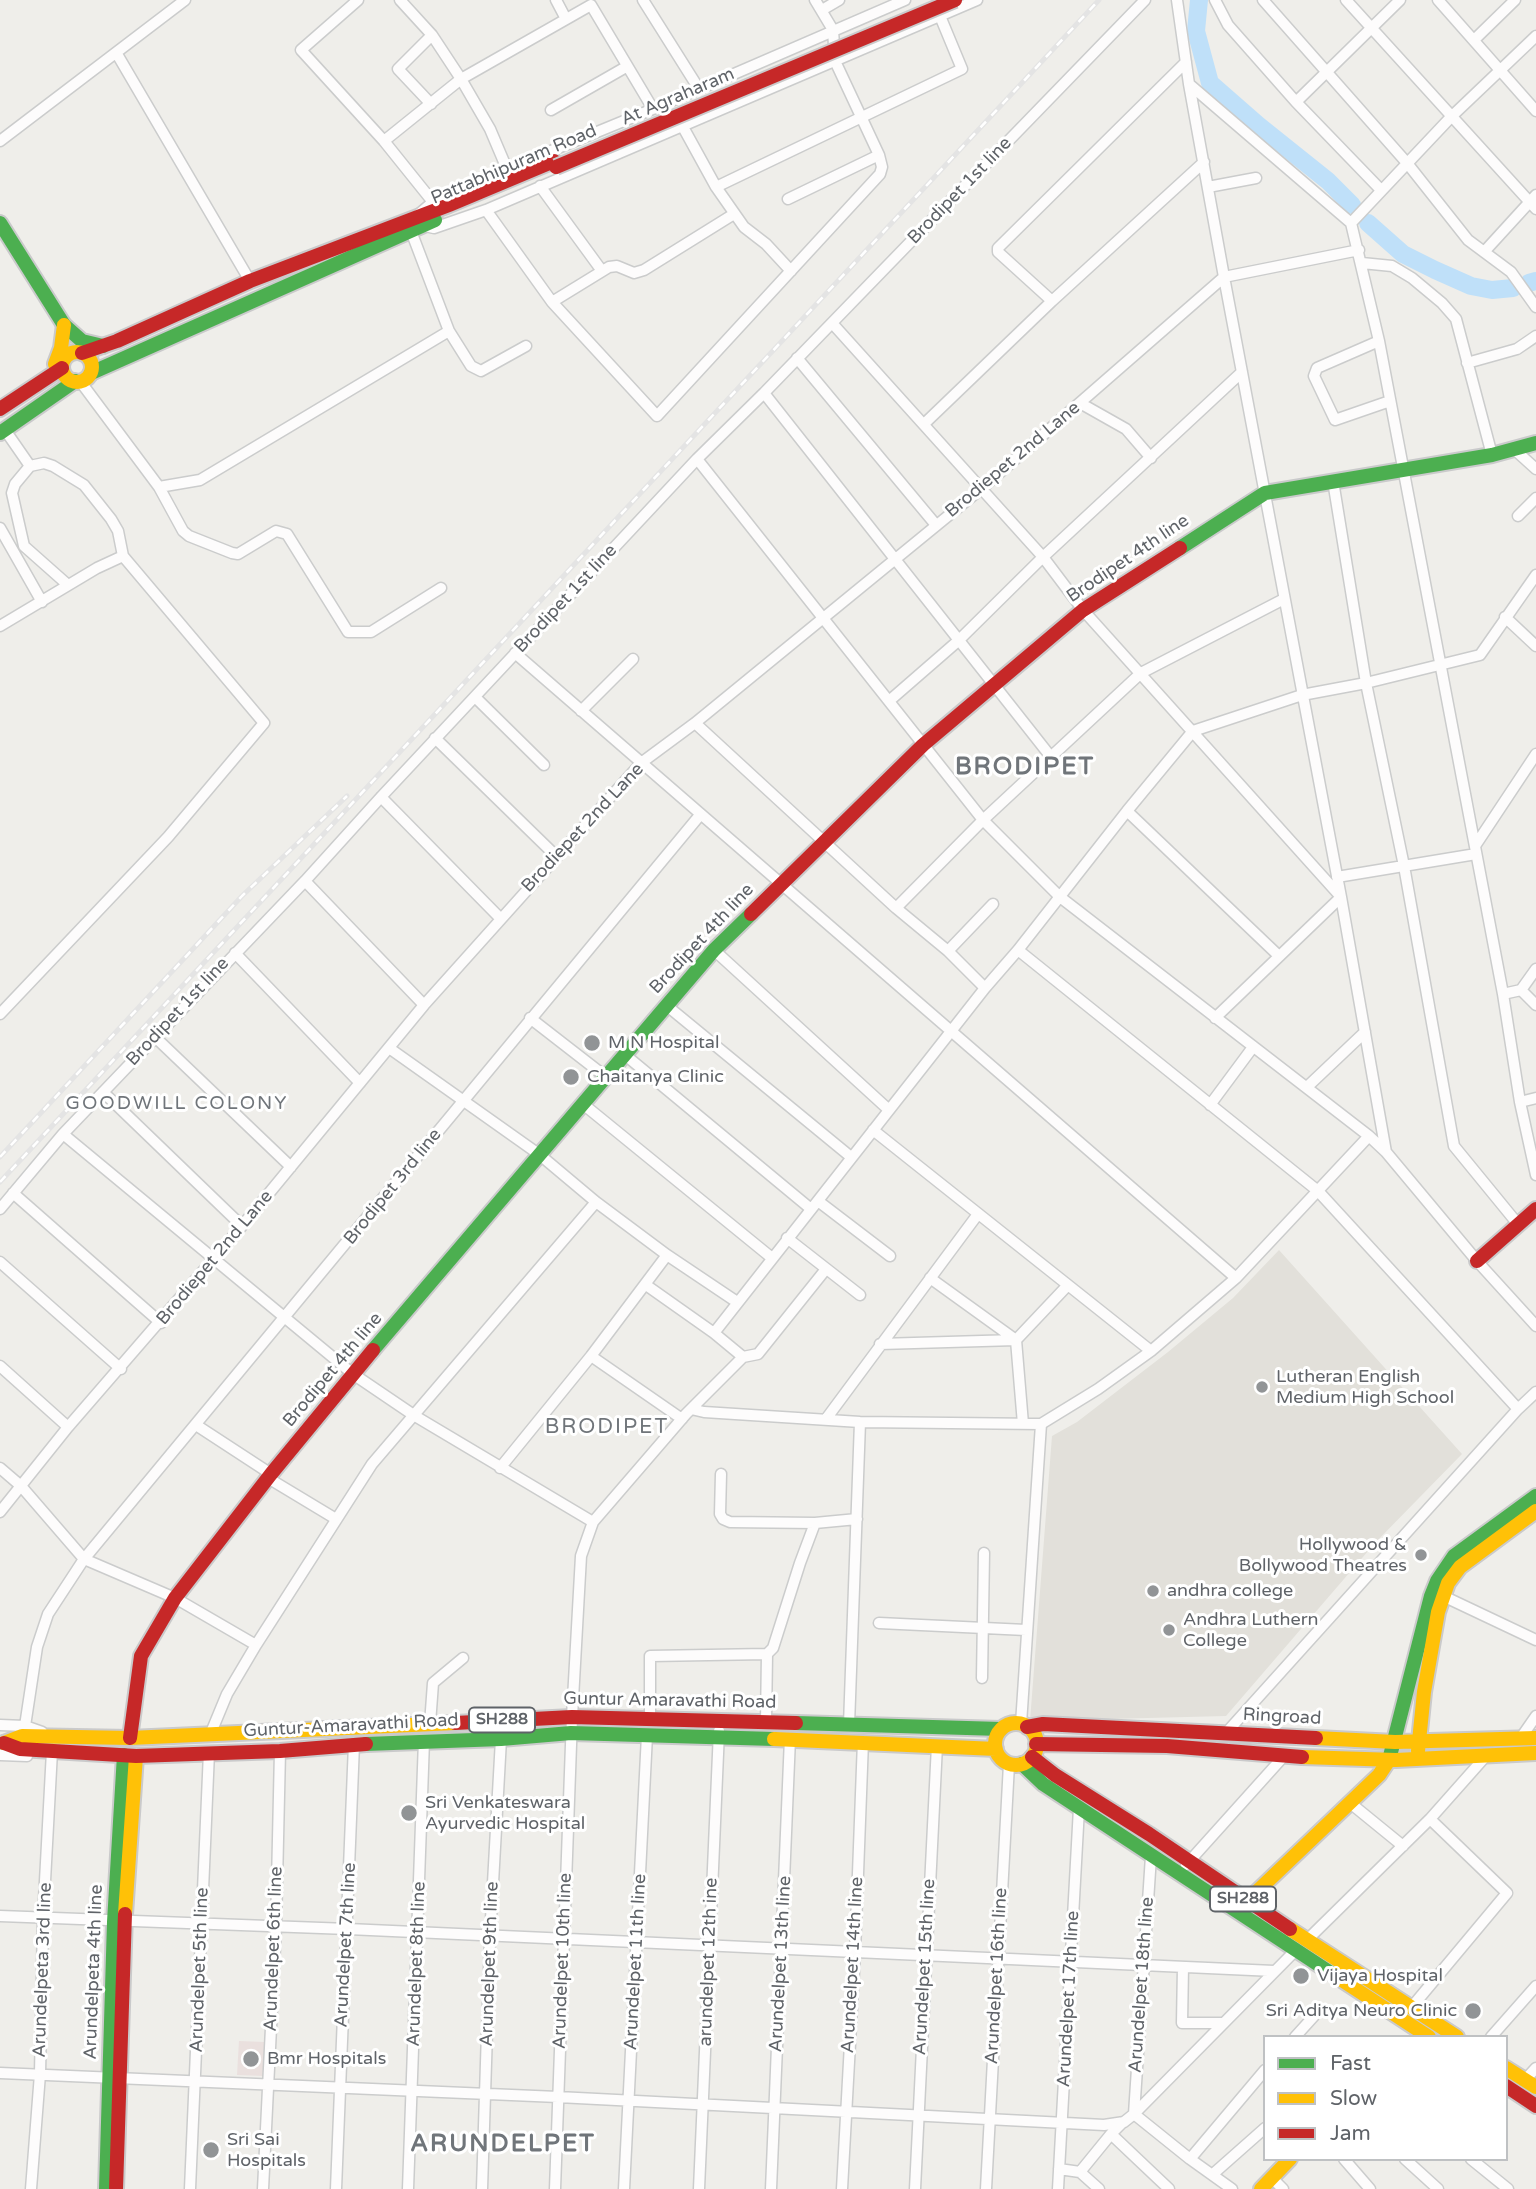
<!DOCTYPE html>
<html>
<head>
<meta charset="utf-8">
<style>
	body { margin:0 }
	#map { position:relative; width:1536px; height:2189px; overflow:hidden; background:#efeeea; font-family:"Varela Round",sans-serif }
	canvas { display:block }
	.legend { position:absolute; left:1263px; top:2035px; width:245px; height:126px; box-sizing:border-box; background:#fff; border:2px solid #bfc1c3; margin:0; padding:9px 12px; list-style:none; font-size:21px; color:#5f6368 }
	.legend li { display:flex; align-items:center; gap:14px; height:35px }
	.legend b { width:35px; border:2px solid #bfc1c3 }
</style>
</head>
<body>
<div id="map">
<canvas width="1536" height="2189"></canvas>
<ul class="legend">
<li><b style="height:9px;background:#4caf50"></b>Fast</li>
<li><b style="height:9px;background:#ffc107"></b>Slow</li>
<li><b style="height:9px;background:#c62828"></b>Jam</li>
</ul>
</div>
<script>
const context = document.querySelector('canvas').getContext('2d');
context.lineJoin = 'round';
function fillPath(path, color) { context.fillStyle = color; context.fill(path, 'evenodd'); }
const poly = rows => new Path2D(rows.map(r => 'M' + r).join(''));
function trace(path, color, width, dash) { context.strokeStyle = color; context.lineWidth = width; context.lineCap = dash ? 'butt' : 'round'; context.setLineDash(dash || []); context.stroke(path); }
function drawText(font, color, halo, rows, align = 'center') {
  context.font = font + ' "Varela Round",sans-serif'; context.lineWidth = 6; context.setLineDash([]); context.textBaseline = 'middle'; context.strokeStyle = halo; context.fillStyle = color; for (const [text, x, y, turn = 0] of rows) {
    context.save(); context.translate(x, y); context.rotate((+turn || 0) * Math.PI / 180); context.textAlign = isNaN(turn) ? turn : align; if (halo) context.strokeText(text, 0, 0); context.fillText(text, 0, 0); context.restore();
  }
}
fillPath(poly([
	[1279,1250,1462,1454,1375,1543,1226,1716,1030,1721,1052,1436,1077,1422,1168,1352,1233,1298]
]), '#e2e0da');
fillPath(poly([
	[239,2041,265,2042,264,2076,237,2075]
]), '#eae0de');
trace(poly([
	[1199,0,1196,31,1210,83,1258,125,1328,181,1352,205],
	[1368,223,1403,254,1435,270,1471,286,1492,290,1513,288],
	[1529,283,1536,281]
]), '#bfe0f9', 18);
const street = poly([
	[358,0,301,50,384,141,433,202],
	[400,0,432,35,461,79,490,129,507,169],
	[556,0,566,19],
	[643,0,699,89],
	[1177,0,1189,84,1224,277,1341,897,1386,1152],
	[1215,0,1228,25,1296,102,1381,190],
	[1263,0,1407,163,1468,240,1511,272,1536,307],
	[1346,0,1536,209],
	[1438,0,1536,111],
	[822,10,839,0],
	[1474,40,1515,0],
	[117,54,250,281],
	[1189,84,1351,223,1379,341,1503,994,1520,1102,1536,1175],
	[1296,102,1400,0],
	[431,104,398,69,432,35],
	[551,110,626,67],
	[683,127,716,187,744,227,766,244,791,271],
	[0,141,185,0],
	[384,141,461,79,591,5,653,109],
	[540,186,602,271],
	[716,187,962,69,940,16],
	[1208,187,1256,178],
	[788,199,879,155,835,61,833,30,815,0],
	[486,210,552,302,657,416,880,174,882,167,879,155],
	[419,214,433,202,507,169,653,109,905,0],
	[1351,223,1451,117,1536,36],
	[425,226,434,228,486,210,977,0],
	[411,231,449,331,471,366,481,371,526,346],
	[1484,252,1536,195],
	[1362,263,1392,266,1412,278,1442,303,1456,319,1492,455],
	[1052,301,998,252,998,248,1186,62],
	[552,302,609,267,617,266,634,273,644,270,734,214],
	[832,323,1043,557,1083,610,1341,897,1215,1018],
	[1379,341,1317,368,1314,376,1335,420,1390,401],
	[797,358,936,525],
	[1467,363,1517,349,1536,336],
	[80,381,159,487,200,480,449,331],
	[764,393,1051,757],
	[1080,403,1126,429,1151,458],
	[924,424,1052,301,1204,162],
	[5,430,30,466],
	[1515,450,1536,469],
	[697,459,983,820,1060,897,1369,1136,1386,1152,1477,1261,1536,1326],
	[1333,481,1366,683,1404,866,1454,1146,1517,1223],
	[159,487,183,531,189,536,232,553,238,554,276,531,287,534,348,632,371,632,441,588],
	[1518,516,1536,498],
	[0,528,42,602],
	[68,585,24,546,12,493,15,484,30,466,44,463,53,466,84,485,111,519,118,531,123,556],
	[1505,617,1536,646],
	[0,626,97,568,123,556,264,723,168,837,0,1014],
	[515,653,1236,1278],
	[475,697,544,765],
	[889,701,958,641,1043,557,1242,372],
	[581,711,633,659],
	[695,723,896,908,948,951,985,988],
	[435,738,557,857],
	[381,797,500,918],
	[1127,811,1279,956],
	[1475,846,1536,754],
	[1337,877,1476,854],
	[305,881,424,1005],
	[896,908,983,820,1141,673,1284,599],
	[714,950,889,1110],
	[1018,950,1318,1191,1518,1409],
	[948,951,993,904],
	[235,953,360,1083],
	[1521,990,1536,1005],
	[1503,994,1521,990,1536,969],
	[666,1005,851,1157],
	[530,1018,606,1077],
	[155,1037,291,1167],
	[389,1048,540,1155,596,1202,667,1255,737,1302],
	[624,1054,811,1209],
	[1307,1087,1365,1032],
	[103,1092,242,1226],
	[1520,1102,1536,1098],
	[583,1104,772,1258],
	[1210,1105,1253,1047],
	[873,1130,1151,1351],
	[63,1134,353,1374,415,1416,593,1522],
	[13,1193,161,1323],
	[818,1201,890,1256],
	[0,1209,63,1134,305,881,381,797,697,459,764,393,1145,0],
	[787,1238,860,1295],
	[0,1262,121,1369],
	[646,1285,714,1333],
	[880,1344,1016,1340,930,1278],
	[591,1356,682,1419],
	[743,1357,758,1354,826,1269],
	[0,1366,68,1427],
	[691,1409,704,1412,860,1422,1041,1424,1098,1389,1151,1351,1236,1278,1369,1136],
	[826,1419,978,1214],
	[1023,1424,1016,1340,1068,1285],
	[196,1425,271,1474],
	[0,1468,21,1486,84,1559,175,1598,256,1645],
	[500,1468,591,1356,667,1255],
	[721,1474,720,1514,723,1519,730,1522,815,1523,800,1563,773,1648,767,1654,766,1721],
	[268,1478,336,1519],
	[0,1512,68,1427,242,1226,424,1005,641,763,695,723,981,489,1224,277,1359,250],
	[815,1523,857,1519],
	[1443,1596,1536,1640],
	[879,1623,1026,1630],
	[982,1678,984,1553],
	[650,1719,650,1656,767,1654],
	[430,1724,433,1683,463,1658],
	[1021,1724,1041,1424],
	[0,1725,25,1726],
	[849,1725,860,1422],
	[42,1732,25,1726,37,1647,48,1614,84,1559,700,815],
	[1226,1733,1518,1409,1536,1392],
	[210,1735,227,1694,256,1645,372,1464,596,1202],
	[1520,1739,1536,1716],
	[0,1755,27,1756],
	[1349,1802,1403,1846],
	[1151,1856,1134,2114,1190,2159,1232,2189],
	[1186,1865,1284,1756],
	[0,1916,348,1929,1274,1971],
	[1307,1940,1430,1819,1485,1757],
	[1183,1967,1182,2023,1224,2023],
	[1411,2008,1507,1893,1430,1819],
	[1295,2037,1314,2016],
	[1491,2037,1536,1986],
	[0,2073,558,2097,1104,2125,1124,2122,1134,2114,1295,1951],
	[1525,2080,1536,2068],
	[1111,2134,1169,2189],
	[1190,2159,1265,2070],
	[1344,2159,1370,2189],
	[1405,2159,1438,2189],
	[1471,2159,1508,2189],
	[1059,2169,1080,2172,1111,2134,1123,2122],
	[1080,2172,1099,2189],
	[1213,2174,1265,2128],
	[1272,2178,1283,2189],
	[31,2189,40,2074,43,1918,52,1751],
	[190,2189,209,1752],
	[263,2189,276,1927,280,1751],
	[336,2189,354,1744],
	[408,2189,424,1740],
	[482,2189,490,1937,501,1739],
	[555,2189,572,1717,581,1556,593,1522,686,1414,743,1357,714,1333,985,988,1018,950,1127,811,1193,731,1302,695,1366,683,1480,655,1536,575],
	[624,2189,647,1735],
	[699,2189,719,1731],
	[771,2189,790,1738],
	[842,2189,855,1953,863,1741],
	[915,2189,937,1745],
	[986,2189,1009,1764],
	[1058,2189,1079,1808]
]);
const fast = poly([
	[0,223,64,325,82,341,103,346],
	[91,373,435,220],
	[0,433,75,381],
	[1180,548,1265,493,1492,455,1536,443],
	[373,1350,714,950,751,914],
	[796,1723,1001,1729],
	[366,1744,501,1739,571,1733,774,1739],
	[1389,1760,1431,1596,1437,1581,1454,1556,1536,1496],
	[1022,1764,1043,1784,1334,1975],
	[106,2189,114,1922,124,1755]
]);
const slow = poly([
	'62 367a15 15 0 1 1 30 0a15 15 0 1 1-30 0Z',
	[55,364,61,348,64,325],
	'995 1744a21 21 0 1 1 42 0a21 21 0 1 1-42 0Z',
	[1316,1738,1395,1742,1536,1738],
	[774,1739,996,1749],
	[4,1743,22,1736,130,1738,455,1723],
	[1418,1751,1424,1692,1438,1612,1448,1583,1460,1567,1536,1511],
	[1302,1757,1396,1760,1536,1753],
	[1247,1901,1379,1775,1389,1760],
	[125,1914,136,1756],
	[1290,1929,1457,2037],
	[1334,1975,1429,2037],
	[1506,2068,1536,2087],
	[1261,2189,1290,2159]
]);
const jam = poly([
	[82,353,117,341,250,281,449,205,554,161],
	[0,409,62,368],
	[751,914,923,745,1083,610,1180,548],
	[1477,1261,1536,1209],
	[455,1723,572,1717,796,1723],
	[1027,1727,1043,1724,1316,1738],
	[130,1738,141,1656,175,1598,271,1474,373,1350],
	[4,1743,20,1749,136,1756,280,1751,366,1744],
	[1036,1744,1167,1746,1302,1757],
	[1032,1757,1055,1775,1149,1834,1290,1929],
	[1506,2086,1536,2106],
	[116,2189,125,1914]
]);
trace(street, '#cbcccc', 13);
trace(fast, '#cacacb', 18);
trace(slow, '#cacacb', 18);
trace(jam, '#cacacb', 18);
trace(street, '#fdfcfc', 10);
trace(fast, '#4caf50', 14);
trace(slow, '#ffc107', 14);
trace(jam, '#c62828', 14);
const rail = poly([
	[0,1157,242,896,347,796],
	[0,1182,1099,0]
]);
trace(rail, '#e4e4e4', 5);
trace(rail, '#fff', 2.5, [8]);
const jamBridge = poly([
	[556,167,955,0]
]);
trace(jamBridge, '#cacacb', 18, []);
trace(jamBridge, '#c62828', 14);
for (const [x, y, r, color] of [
	[592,1043,9,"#919496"],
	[571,1077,9,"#919496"],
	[1262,1387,7,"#919496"],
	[1421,1555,7,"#919496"],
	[1153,1591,7,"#919496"],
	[1169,1630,7,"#919496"],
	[409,1813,9,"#919496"],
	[1301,1976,9,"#919496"],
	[1473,2011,9,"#919496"],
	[251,2059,9,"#919496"],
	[211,2150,9,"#919496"]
]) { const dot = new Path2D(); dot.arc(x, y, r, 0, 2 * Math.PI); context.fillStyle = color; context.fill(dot); trace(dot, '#fff', 2.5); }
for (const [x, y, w] of [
	[502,1720,66],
	[1243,1899,66]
]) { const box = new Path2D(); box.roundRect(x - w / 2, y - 12.5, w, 25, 5); context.fillStyle = '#fff'; context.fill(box); trace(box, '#5f6368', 2); }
drawText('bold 16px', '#5f6368', null, [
	["SH288",502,1720],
	["SH288",1243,1899]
]);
drawText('18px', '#5f6368', '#fff', [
	["At Agraharam",678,97,-23],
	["Pattabhipuram Road",514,165,-23],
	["Brodipet 1st line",960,191,-46],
	["Brodiepet 2nd Lane",1013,460,-40],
	["Brodipet 4th line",1128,559,-34],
	["Brodipet 1st line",566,599,-47],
	["Brodiepet 2nd Lane",583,828,-47],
	["Brodipet 4th line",702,939,-47],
	["Brodipet 1st line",178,1012,-47],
	["Brodipet 3rd line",393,1187,-51],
	["Brodiepet 2nd Lane",215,1258,-50],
	["Brodipet 4th line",333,1370,-50],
	["Guntur Amaravathi Road",670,1701,1],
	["Ringroad",1282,1717,3],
	["Guntur-Amaravathi Road",351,1726,-3],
	["Arundelpet 7th line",346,1945,-87],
	["Arundelpet 6th line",274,1949,-88],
	["Arundelpet 10th line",563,1961,-88],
	["Arundelpet 11th line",636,1962,-87],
	["arundelpet 12th ine",709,1962,-88],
	["Arundelpet 8th line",417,1964,-88],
	["Arundelpet 9th line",490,1964,-88],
	["Arundelpet 13th line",781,1964,-87],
	["Arundelpet 14th line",853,1965,-87],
	["Arundelpet 15th line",925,1967,-87],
	["Arundelpeta 3rd line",43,1970,-88],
	["Arundelpet 5th line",200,1970,-88],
	["Arundelpeta 4th line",94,1972,-88],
	["Arundelpet 16th line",997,1976,-87],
	["Arundelpet 18th line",1142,1985,-86],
	["Arundelpet 17th line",1069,1999,-87]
]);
drawText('18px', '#5f6368', '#fff', [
	["M N Hospital",608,1043],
	["Chaitanya Clinic",587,1077],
	["Lutheran English",1276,1377],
	["Medium High School",1276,1398],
	["Hollywood &",1407,1545,"right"],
	["Bollywood Theatres",1407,1566,"right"],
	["andhra college",1167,1591],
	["Andhra Luthern",1183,1620],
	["College",1183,1641],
	["Sri Venkateswara",425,1803],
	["Ayurvedic Hospital",425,1824],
	["Vijaya Hospital",1317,1976],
	["Sri Aditya Neuro Clinic",1457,2011,"right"],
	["Bmr Hospitals",267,2059],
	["Sri Sai",227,2140],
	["Hospitals",227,2161]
], 'left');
context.letterSpacing = '2px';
drawText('19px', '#70757a', '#fff', [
	["GOODWILL COLONY",177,1104]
]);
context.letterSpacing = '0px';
context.letterSpacing = '2px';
drawText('21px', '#70757a', '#fff', [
	["BRODIPET",607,1427]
]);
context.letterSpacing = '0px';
context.letterSpacing = '2px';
drawText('bold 24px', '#70757a', '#fff', [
	["BRODIPET",1025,768],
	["ARUNDELPET",503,2145]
]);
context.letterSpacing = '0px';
</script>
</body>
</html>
